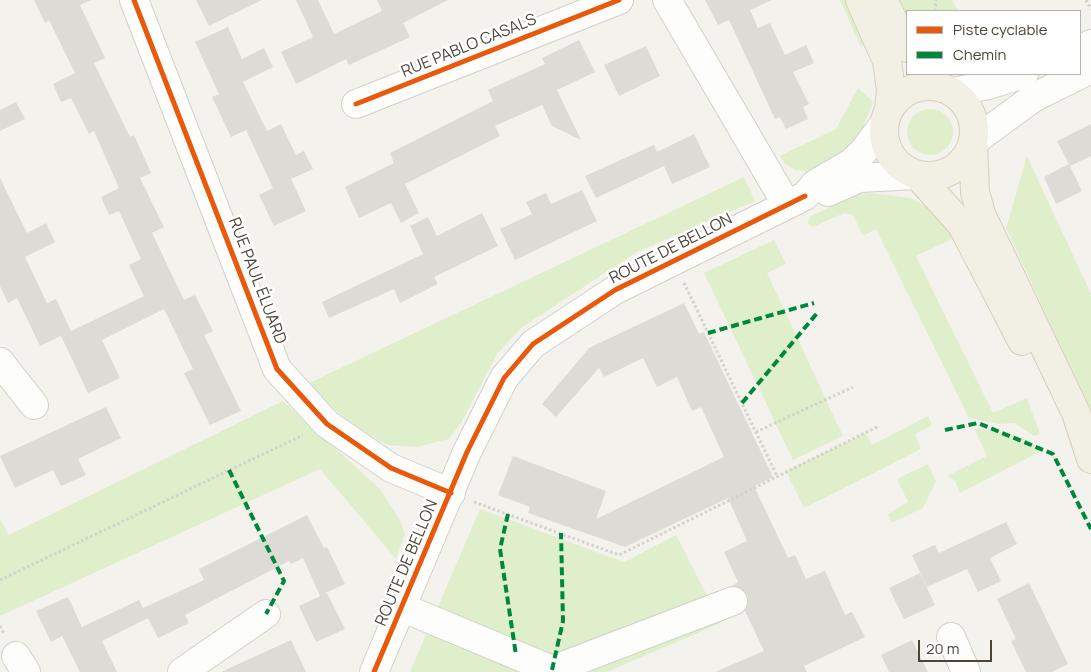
<!DOCTYPE html>
<html>
<head>
<meta charset="utf-8">
<style>
	body { margin:0 }
	#map { position:relative; width:1091px; height:672px; overflow:hidden; background:#f3f2ed; font-family:Manrope,sans-serif }
	canvas { display:block }
	.legend { position:absolute; left:906px; top:10px; width:175px; height:65px; box-sizing:border-box; background:#fff; border:1px solid #b7b4af; margin:0; padding:6px 9px; list-style:none; font-size:15px; color:#4b4437 }
	.legend li { display:flex; align-items:center; gap:10px; height:25px }
	.legend b { width:25px; border:1px solid #b7b4af }
	.scale { position:absolute; left:918px; top:640px; width:74px; height:22px; box-sizing:border-box; border:2px solid #4b4437; border-top:0; padding-left:6px; font-size:15px; line-height:18px; white-space:nowrap; color:#4b4437; -webkit-text-stroke:4px #fff; paint-order:stroke }
</style>
</head>
<body>
<div id="map">
<canvas width="1091" height="672"></canvas>
<ul class="legend">
<li><b style="height:6px;background:#e8590c"></b>Piste cyclable</li>
<li><b style="height:6px;background:#00873e"></b>Chemin</li>
</ul>
<div class="scale">20 m</div>
</div>
<script>
const context = document.querySelector('canvas').getContext('2d');
context.lineJoin = 'round';
function fillPath(path, color) { context.fillStyle = color; context.fill(path, 'evenodd'); }
const poly = rows => new Path2D(rows.map(r => 'M' + r).join(''));
function trace(path, color, width, dash) { context.strokeStyle = color; context.lineWidth = width; context.lineCap = dash ? 'butt' : 'round'; context.setLineDash(dash || []); context.stroke(path); }
function drawText(font, color, halo, rows, align = 'center') {
  context.font = font + ' Manrope,sans-serif'; context.lineWidth = 5; context.setLineDash([]); context.textBaseline = 'middle'; context.strokeStyle = halo; context.fillStyle = color; for (const [text, x, y, turn = 0] of rows) {
    context.save(); context.translate(x, y); context.rotate((+turn || 0) * Math.PI / 180); context.textAlign = isNaN(turn) ? turn : align; if (halo) context.strokeText(text, 0, 0); context.fillText(text, 0, 0); context.restore();
  }
}
fillPath(poly([
	[840,0,851,0,870,42,861,47],
	[895,0,952,0,958,11,907,11,907,19],
	[858,88,873,102,861,133,848,149,808,171,795,170,785,164,780,156,836,129],
	'907 132a23 23 0 1 1 46 0a23 23 0 1 1-46 0Z',
	[1027,156,1091,294,1091,411,1006,228],
	[744,177,755,201,637,252,521,328,497,354,461,423,449,439,417,447,387,445,352,425,307,384],
	[870,193,911,198,931,209,946,223,954,238,916,256,993,413,1027,398,1040,434,1034,436,1014,423,999,424,969,418,876,229,863,236,853,215,844,213,813,227,808,224,809,217,857,194],
	[774,240,786,264,767,273,843,436,793,460,704,273],
	[283,401,380,489,400,520,405,534,396,559,320,469,0,616,0,520,9,535],
	[928,416,932,425,915,434,921,449,804,508,786,471,866,433,872,445],
	[974,428,1016,435,1029,441,1041,451,960,493,955,481,947,476,987,456],
	[928,464,936,481,923,508,891,523,888,514,908,502,897,479],
	[480,509,624,562,676,535,721,623,607,672,410,672]
]), '#dfefcb');
fillPath(poly([
	[34,0,91,0,80,5,105,58,94,63,130,137,134,135,151,173,140,178,164,227,152,233,184,300,195,295,213,331,204,335,241,411,210,425,184,373,193,369,164,309,102,340,120,378,88,393,61,336,144,296,129,265,141,259,119,211,109,215,101,197,119,188,94,131,89,134,71,98,61,102,53,84,75,73,49,20,45,23],
	[196,0,262,0,209,26],
	[296,0,318,0,334,34,382,11,377,0,448,0,403,23,410,37,349,65,346,59,296,84,281,52,313,37],
	[705,0,772,0,750,10,758,28,770,23,785,55,806,45,814,63,793,72,809,104,803,107,808,119,786,129,780,117,775,119,729,20,718,25],
	[228,27,242,59,264,48,273,67,243,82,267,131,281,124,296,155,304,151,313,169,291,179,306,211,274,226,259,195,273,188,246,130,231,137,212,97,219,94,195,42],
	[579,40,595,72,557,90,581,140,552,126,542,105,495,126,500,136,405,184,419,213,401,223,391,203,359,218,345,187,394,163,390,153,493,101,488,90,545,64,542,58],
	[646,46,660,76,619,96,604,65],
	[16,102,25,119,0,131,0,110],
	[1091,124,1091,156,1070,166,1057,141],
	[694,134,710,167,672,184,664,166,596,198,585,176,654,145,657,152],
	[1069,164,1082,191,1056,204,1044,177],
	[0,178,27,233,46,223,55,242,25,257,47,303,56,299,71,331,40,346,17,298,8,303,0,286],
	[582,190,597,221,515,260,500,229,532,214,526,202,546,193,551,204],
	[482,213,498,246,434,277,438,284,400,303,394,289,329,318,322,302,423,254,410,226,428,217,437,236],
	[684,303,699,334,704,332,773,477,754,486,788,558,795,555,806,579,825,571,845,615,852,612,865,637,804,666,807,672,715,672,764,651,745,611,748,604,747,595,742,589,732,586,738,582,724,552,747,541,728,498,625,547,528,513,530,507,498,495,513,456,606,491,596,519,724,457,701,407,692,411,677,377,657,387,643,358,604,377,599,368,556,417,542,404,589,348],
	[106,407,121,438,78,459,86,475,61,486,53,470,15,488,0,456],
	[307,515,324,548,327,547,345,584,321,595,327,593,345,629,316,642,299,606,320,596,303,558,291,564,289,561,185,615,189,623,158,638,148,618,102,641,117,672,80,672,62,636,51,642,36,611,68,597,82,627,139,600,143,608,204,580,199,569],
	[1006,522,1017,544,990,558,1001,581,978,592,967,569,927,587,912,555,935,545,939,553],
	[920,573,935,605,904,619,889,588],
	[1029,583,1068,664,1052,672,1026,672,1011,641,1016,639,997,599],
	[291,640,306,672,221,672],
	[912,640,928,672,889,672,881,655]
]), '#dddbd5');
const minor = poly([
	[134,0,277,369,327,424,391,468,451,493],
	[667,0,787,205],
	[1080,49,1091,44],
	[953,92,988,85,1024,74],
	[356,104,619,0],
	[973,142,1033,98,1091,69],
	[828,192,859,178,917,175],
	[0,362,34,405],
	[401,607,552,670,733,601],
	[951,637,966,672],
	[16,656,26,672],
	[182,672,266,614],
	[374,672,467,452,504,378,533,344,615,290,805,196,815,184,851,163,863,152,884,124]
]);
const major = poly([
	[860,0,887,61,891,90,889,110],
	[883,0,907,48],
	'884 131a45 45 0 1 1 90 0a45 45 0 1 1-90 0Z',
	[973,142,975,192,981,214,1076,413,1091,459],
	[917,175,962,225,1022,341]
]);
trace(minor, '#d1d0ca', 30);
trace(major, '#d7cfb9', 30);
trace(poly([
	[1086,0,1091,9],
	[935,11,936,0],
	[684,283,777,476],
	[756,432,853,387],
	[474,502,619,555,879,426],
	[0,580,303,435],
	[0,626,4,634]
]), '#d3d2cb', 3, [2.5, 2.5]);
trace(minor, '#fdfdfc', 28);
trace(major, '#f2efe5', 28);
trace(poly([
	[708,333,814,303],
	[742,403,818,312],
	[945,430,978,423,1053,454,1091,529],
	[229,470,284,581,266,614],
	[508,514,500,549,516,655],
	[552,670,563,621,561,533]
]), '#00873e', 4, [8, 4]);
trace(poly([
	[134,0,277,369,327,424,391,468,451,493],
	[356,104,619,0],
	[374,672,467,452,504,378,533,344,615,290,805,196]
]), '#e8590c', 5);
drawText('16px', '#4b4437', '#fff', [
	["RUE PABLO CASALS",469,46,-22],
	["ROUTE DE BELLON",671,249,-27],
	["RUE PAUL ÉLUARD",257,281,69],
	["ROUTE DE BELLON",407,563,-67]
]);
</script>
</body>
</html>
